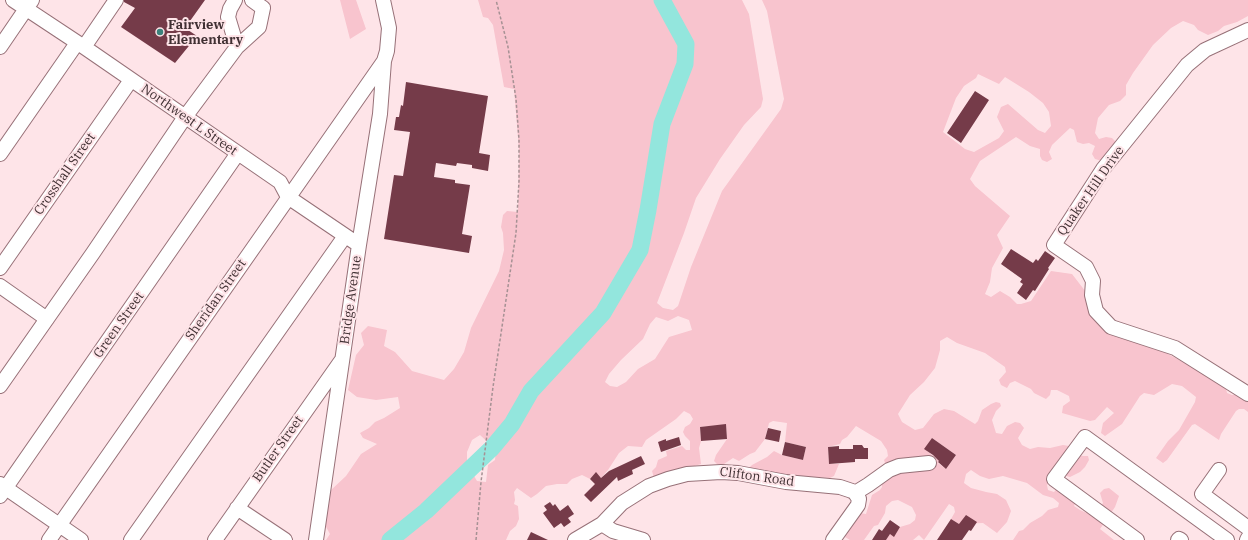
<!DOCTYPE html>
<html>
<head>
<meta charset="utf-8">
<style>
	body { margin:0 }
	canvas { display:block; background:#fee4e8 }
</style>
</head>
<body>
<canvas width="1248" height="540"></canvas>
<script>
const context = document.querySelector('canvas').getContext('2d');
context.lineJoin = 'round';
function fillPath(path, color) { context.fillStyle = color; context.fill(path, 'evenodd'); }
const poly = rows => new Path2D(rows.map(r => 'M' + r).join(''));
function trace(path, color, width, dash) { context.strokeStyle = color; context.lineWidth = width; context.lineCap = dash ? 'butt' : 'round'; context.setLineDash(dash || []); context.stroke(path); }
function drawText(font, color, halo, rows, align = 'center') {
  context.font = font + ' "IBM Plex Serif",serif'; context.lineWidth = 4; context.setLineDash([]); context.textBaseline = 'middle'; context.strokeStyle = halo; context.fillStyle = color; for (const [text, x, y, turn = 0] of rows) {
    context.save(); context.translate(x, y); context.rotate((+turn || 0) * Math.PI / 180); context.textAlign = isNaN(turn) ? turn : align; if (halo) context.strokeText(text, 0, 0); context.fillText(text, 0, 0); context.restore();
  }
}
fillPath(poly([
	[340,0,356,0,366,29,350,39],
	[478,0,742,0,749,14,763,99,761,107,744,125,720,159,696,198,684,233,657,303,663,308,673,310,678,306,691,267,722,191,781,109,784,99,767,11,762,0,1248,0,1248,16,1237,22,1224,26,1218,31,1208,35,1198,30,1194,25,1183,21,1171,28,1153,45,1133,73,1126,85,1126,95,1120,101,1109,105,1098,118,1095,133,1099,139,1106,137,1112,138,1117,143,1102,161,1095,159,1092,154,1095,146,1089,143,1083,144,1077,142,1074,130,1070,128,1052,145,1049,152,1052,159,1047,162,1042,160,1040,156,1040,149,1030,146,1016,137,980,161,970,179,975,186,1010,216,997,235,1003,248,992,268,990,282,985,294,991,297,1000,291,1010,297,1017,304,1021,304,1031,301,1051,271,1072,274,1089,296,1095,321,1113,333,1142,340,1222,383,1226,388,1227,393,1232,395,1240,394,1248,400,1248,412,1244,409,1239,409,1236,411,1221,434,1219,440,1195,424,1192,425,1167,460,1163,463,1156,458,1168,441,1179,430,1195,402,1196,397,1182,386,1172,384,1154,395,1144,393,1140,396,1122,424,1105,436,1101,433,1103,423,1114,413,1107,407,1095,420,1090,421,1062,413,1063,406,1070,401,1069,396,1057,390,1051,390,1050,395,1046,399,1034,393,1031,389,1015,381,1010,383,1007,388,1001,385,999,380,1006,372,1005,367,985,353,957,343,947,337,940,341,940,350,935,368,924,382,910,395,898,414,902,422,915,430,923,428,934,414,944,409,954,411,975,424,978,421,982,410,991,404,996,402,1000,403,1001,406,996,411,992,420,996,433,1002,434,1007,426,1015,422,1020,423,1024,428,1018,438,1022,445,1030,449,1038,447,1050,448,1063,445,1069,446,1075,454,1083,456,1088,456,1089,460,1085,467,1080,472,1070,477,1062,475,1050,481,1047,485,1048,490,1054,492,1062,483,1077,499,1074,506,1080,510,1091,515,1097,511,1103,503,1100,493,1104,489,1109,488,1119,496,1115,507,1100,529,1114,540,1013,540,1019,531,1023,530,1030,523,1042,516,1048,510,1058,507,1059,503,1053,498,1043,495,1027,483,1003,476,989,479,980,476,971,470,966,474,964,483,971,488,986,492,997,494,1006,500,1011,511,1007,522,997,533,983,523,959,524,951,519,955,512,954,507,949,504,924,540,919,535,913,540,886,540,890,534,894,536,900,527,910,524,915,520,916,515,912,507,898,500,892,501,886,506,885,513,878,525,874,526,864,540,850,540,845,537,846,534,860,513,866,514,872,495,880,490,882,487,882,482,901,459,894,460,886,466,884,460,888,456,887,450,881,441,856,426,847,437,842,440,840,444,828,447,829,464,839,464,834,476,830,478,793,476,748,469,752,465,767,457,774,451,782,455,803,460,806,447,785,442,787,423,773,421,769,423,765,439,755,452,750,454,739,461,733,458,724,464,717,464,714,461,716,455,727,439,726,425,700,427,701,441,699,448,701,464,654,478,652,471,656,467,658,460,667,456,666,451,682,446,686,450,690,450,690,441,685,436,683,432,685,427,690,424,693,419,690,414,684,411,676,419,646,440,642,447,628,446,619,453,608,470,601,478,596,473,590,479,582,475,572,479,567,484,557,484,546,486,537,494,531,498,517,488,514,492,515,500,514,504,518,506,519,519,516,526,510,531,506,540,326,540,330,534,325,525,330,491,346,476,361,454,377,444,363,438,360,433,369,428,375,422,384,418,400,408,398,397,376,400,357,397,348,390,356,355,364,345,361,333,368,326,387,330,384,346,395,352,412,371,444,380,454,369,464,352,471,328,499,271,504,250,503,233,501,227,503,215,507,211,518,212,519,150,514,89,504,87,493,25,488,18,483,17],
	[978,74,999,84,1005,77,1029,92,1043,103,1049,112,1051,126,1045,133,1038,130,1008,104,1001,107,997,117,1004,131,999,138,974,152,965,149,943,132,956,98,964,86,976,78],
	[678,316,689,320,692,330,669,337,655,359,638,369,626,382,617,387,610,386,605,382,609,374,621,360,643,339,650,324,656,317,668,321],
	[480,435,496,450,495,460,488,465,486,482,477,481,467,464,467,452,472,440],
	[932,438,956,455,946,469,938,463,939,461,925,449]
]), '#f8c4ce');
trace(poly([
	[390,540,426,511,492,448,512,424,531,391,603,313,640,250,648,210,662,124,685,64,686,44,662,0]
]), '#93e6dd', 17);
fillPath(poly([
	[124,0,205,0,185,28,197,36,175,63,121,27,135,8,124,2],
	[406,82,488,96,479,153,490,155,488,171,472,168,472,165,457,163,456,166,436,163,434,177,455,180,455,183,470,185,462,234,472,236,469,253,384,239,394,175,403,176,410,132,394,130,396,117,399,117,401,105,403,106],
	[975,91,989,100,961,143,947,133],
	[1011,249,1033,263,1036,259,1038,261,1045,251,1055,258,1048,268,1049,269,1035,291,1033,290,1026,300,1017,293,1023,284,1020,282,1022,279,1001,264],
	[726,424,727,439,701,441,700,427],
	[768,428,781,431,779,442,765,439],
	[679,437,681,445,661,452,658,442,666,439,666,441],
	[932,438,956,455,946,469,938,462,939,461,933,455,924,449],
	[785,442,806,447,803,460,782,455],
	[853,445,862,445,864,448,868,448,868,459,855,459,855,462,829,464,828,447,839,446,839,449,853,449],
	[641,456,645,464,632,470,633,474,618,481,617,477,591,502,584,495,595,484,590,479,596,472,601,478,609,471],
	[550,502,553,506,555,504,560,511,568,505,574,514,568,518,571,522,564,527,561,523,554,528,543,513,547,510,544,506],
	[966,515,977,522,971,531,969,530,962,540,937,540,951,519,959,524],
	[890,520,900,527,894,537,890,534,886,540,872,540,879,529,882,531],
	[531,532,548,540,527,540]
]), '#753b49');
const minor = poly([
	[13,0,84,47,280,182,288,197,359,245],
	[235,0,230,9,228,17,237,47],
	[1248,30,1205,50,1187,65,1103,169,1054,245,1086,267,1093,281,1092,295,1096,311,1111,327,1175,348,1248,394],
	[0,47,32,0],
	[84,47,116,0],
	[0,154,77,43],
	[0,268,131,80],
	[0,286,47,319],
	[0,386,93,253,185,117,237,47,259,27,263,8,252,0],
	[1219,470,1202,494,1248,528],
	[0,484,81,540],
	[855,493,868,485,889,470,899,466,929,463],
	[0,496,238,153],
	[237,508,285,540],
	[602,524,622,503,649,486,668,479,687,474,721,472,738,473,786,482,840,487,852,491,855,493,859,499,858,505,833,540],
	[49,540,384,61,387,51,389,28,383,0],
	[131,540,345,236],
	[215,540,341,361],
	[316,540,359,245,380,114,384,61],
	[575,540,602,524,613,531,643,540],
	[1137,540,1054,479,1085,437,1227,540],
	[1178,540,1179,539,1181,540],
	[1247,540,1248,538]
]);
trace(minor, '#977178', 16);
trace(poly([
	[476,540,481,482,493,387,516,233,519,181,519,140,516,99,508,47,496,0]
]), '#a69194', 1.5, [3, 2]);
trace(minor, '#fff', 14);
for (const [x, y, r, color] of [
	[160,32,4,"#3b827c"]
]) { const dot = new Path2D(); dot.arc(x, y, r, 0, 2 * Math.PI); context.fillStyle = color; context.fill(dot); trace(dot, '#fee4e8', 1.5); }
drawText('bold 13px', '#403033', '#fee4e8', [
	["Fairview",168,25],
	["Elementary",168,40]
], 'left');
drawText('13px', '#403033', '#fee4e8', [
	["Northwest L Street",189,120,35],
	["Crosshall Street",65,174,-55],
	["Quaker Hill Drive",1091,191,-55],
	["Sheridan Street",216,300,-55],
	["Bridge Avenue",351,300,-82],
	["Green Street",119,325,-55],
	["Butler Street",278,449,-55],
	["Clifton Road",757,477,8]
]);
</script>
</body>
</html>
